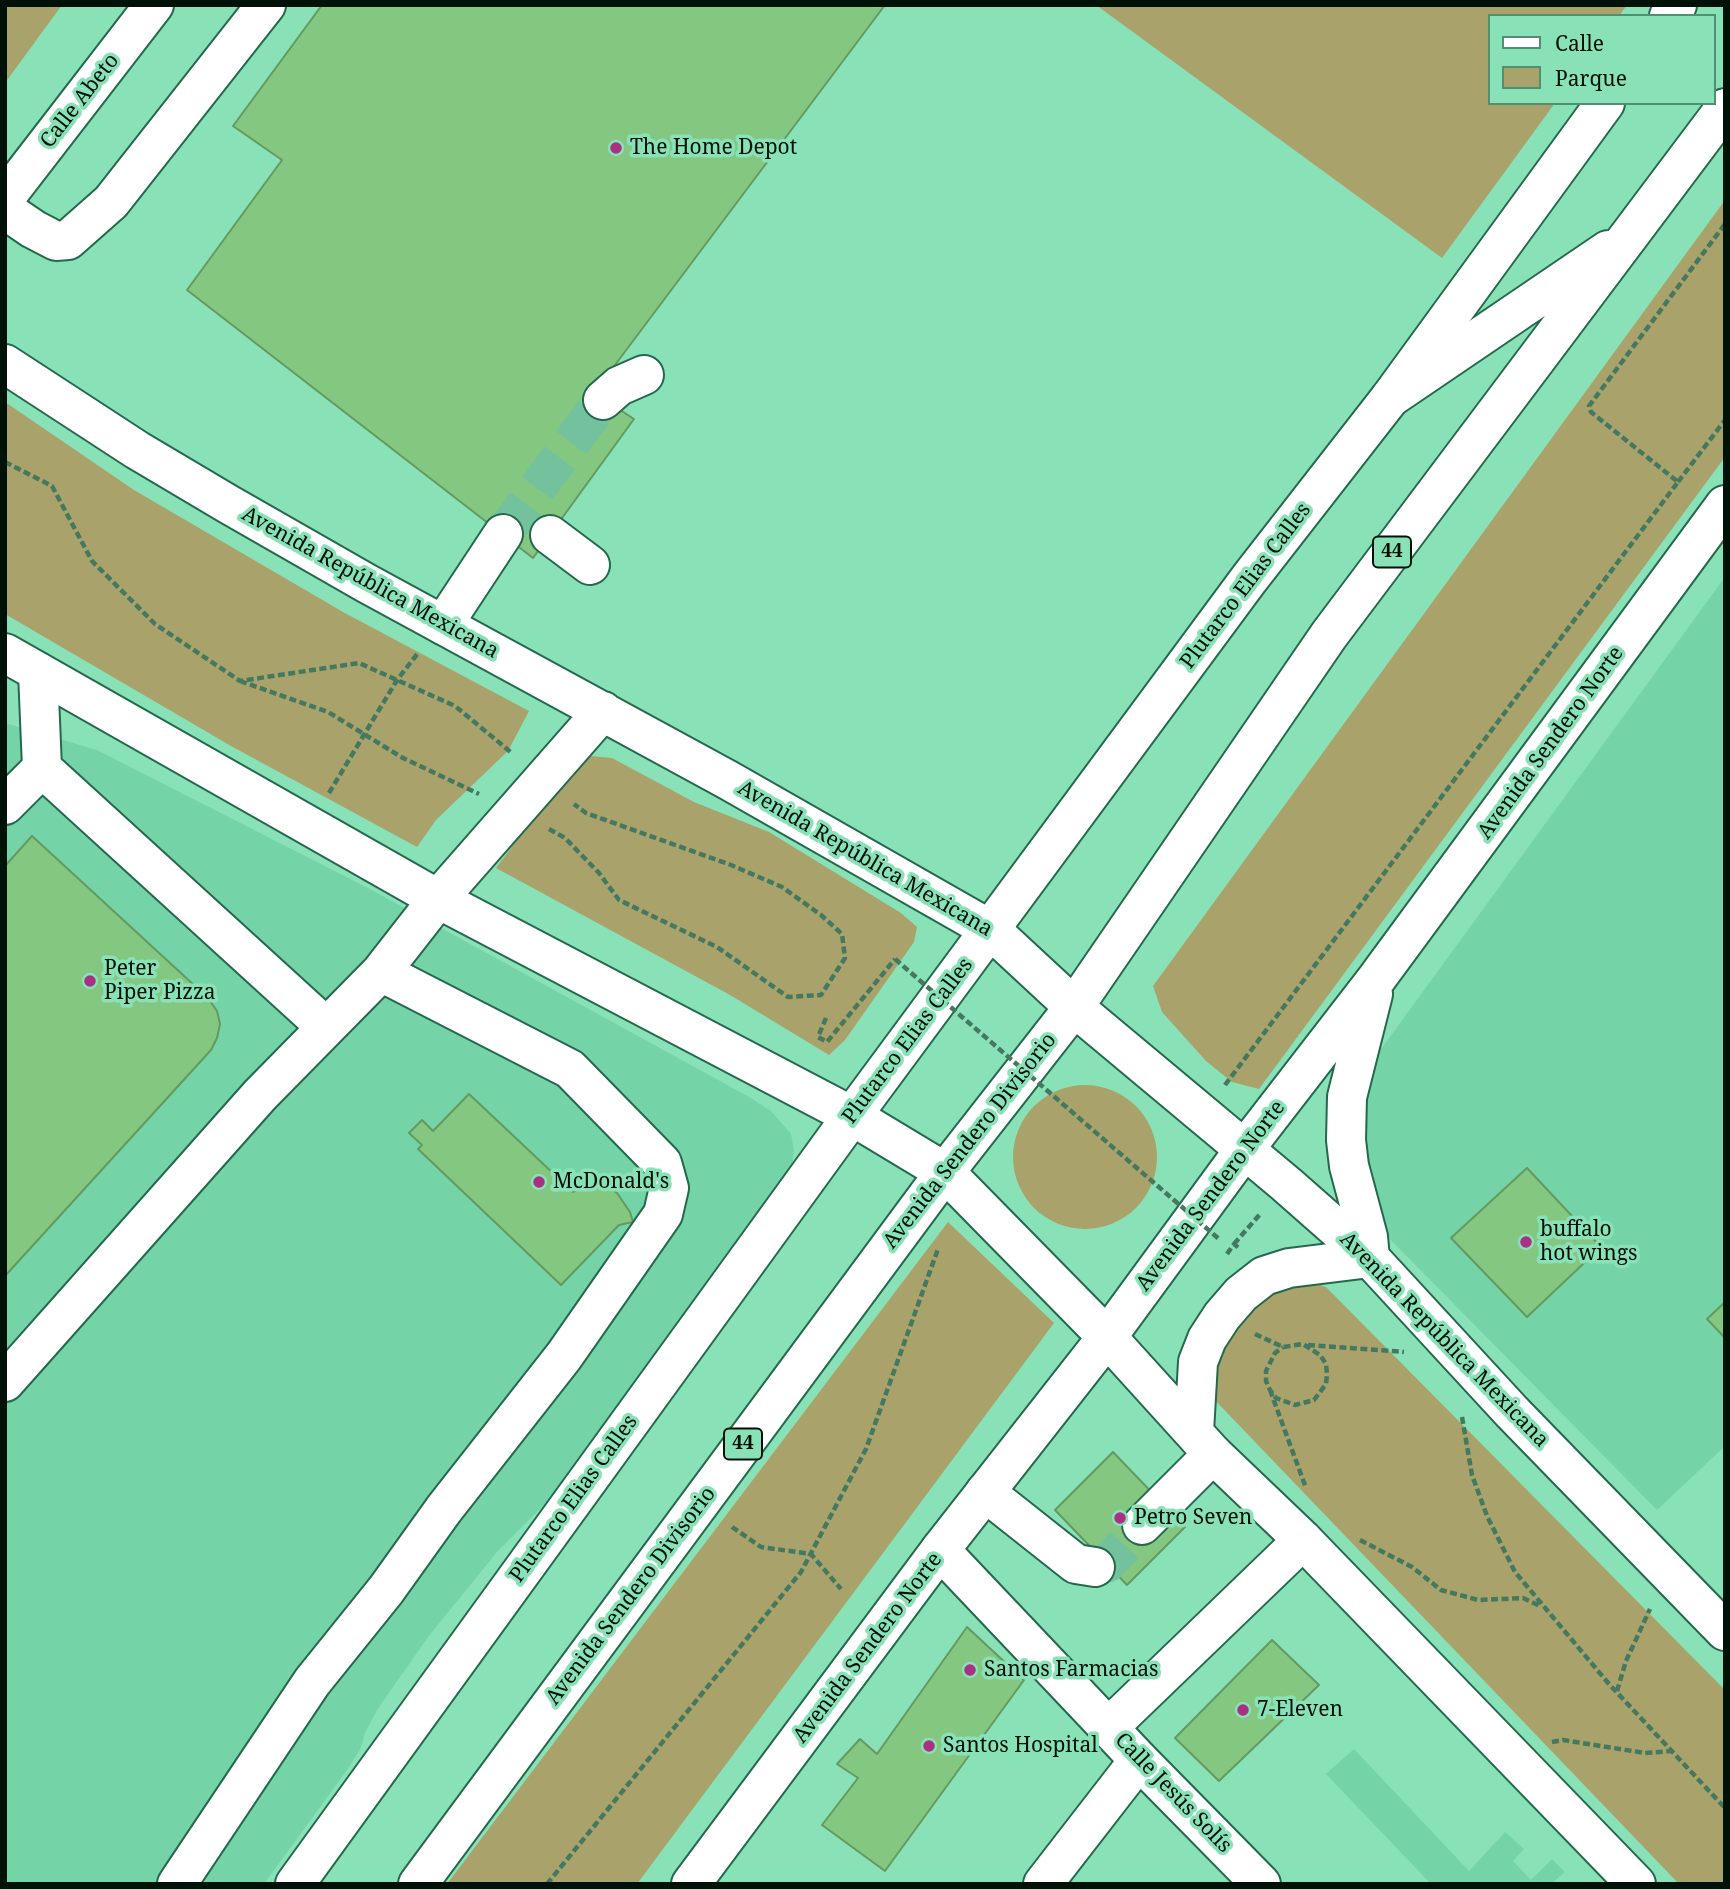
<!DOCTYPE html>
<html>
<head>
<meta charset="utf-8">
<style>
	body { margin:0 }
	#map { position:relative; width:1730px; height:1889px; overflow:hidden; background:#89e1b8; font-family:"Noto Serif",serif }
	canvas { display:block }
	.frame { position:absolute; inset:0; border:7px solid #001107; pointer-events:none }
	.legend { position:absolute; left:1488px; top:14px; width:228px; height:91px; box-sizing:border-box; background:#89e1b8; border:2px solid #528e71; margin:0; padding:9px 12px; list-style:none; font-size:21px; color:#001107 }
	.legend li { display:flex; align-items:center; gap:14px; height:35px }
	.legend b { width:35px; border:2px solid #528e71 }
</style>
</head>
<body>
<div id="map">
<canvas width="1730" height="1889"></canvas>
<div class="frame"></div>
<ul class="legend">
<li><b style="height:9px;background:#fff"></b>Calle</li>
<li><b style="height:19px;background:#a9a36b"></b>Parque</li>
</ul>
</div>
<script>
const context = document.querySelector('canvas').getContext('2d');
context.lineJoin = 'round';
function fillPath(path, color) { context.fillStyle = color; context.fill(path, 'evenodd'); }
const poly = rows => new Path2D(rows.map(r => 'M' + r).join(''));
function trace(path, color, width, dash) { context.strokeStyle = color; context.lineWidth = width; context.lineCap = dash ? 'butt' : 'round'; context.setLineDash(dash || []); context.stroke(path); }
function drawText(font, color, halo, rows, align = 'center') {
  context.font = font + ' "Noto Serif",serif'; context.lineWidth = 7; context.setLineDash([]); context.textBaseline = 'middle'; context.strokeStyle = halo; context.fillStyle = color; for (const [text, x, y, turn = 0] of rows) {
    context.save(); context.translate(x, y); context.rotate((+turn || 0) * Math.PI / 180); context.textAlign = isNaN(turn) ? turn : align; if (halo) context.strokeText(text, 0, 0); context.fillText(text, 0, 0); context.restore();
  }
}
fillPath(poly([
	[1725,577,1725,1446,1657,1510,1383,1232,1357,1127,1368,1067],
	[5,723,97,750,368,888,751,1098,771,1111,791,1134,794,1150,792,1165,785,1178,551,1498,497,1552,428,1637,377,1710,365,1733,360,1750,347,1770,264,1884,5,1884],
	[1354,1749,1469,1871,1505,1832,1524,1849,1513,1861,1531,1880,1552,1859,1565,1872,1551,1884,1431,1884,1326,1774]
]), '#75d3a8');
fillPath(poly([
	[5,5,62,5,5,83],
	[1096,5,1627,5,1619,16,1490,16,1490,103,1555,103,1442,258],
	[1725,200,1725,457,1259,1089,1232,1082,1206,1061,1162,1012,1153,986],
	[5,402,134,490,343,612,529,711,508,751,436,820,417,847,231,746,5,614],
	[591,756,612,758,694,802,769,832,901,913,917,927,914,942,845,1040,829,1055,730,995,496,868,555,789],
	'1013 1157a72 72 0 1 1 144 0a72 72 0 1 1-144 0Z',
	[948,1222,1054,1323,637,1884,447,1884],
	[1305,1280,1326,1287,1725,1690,1725,1884,1679,1884,1211,1396,1217,1347,1261,1296]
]), '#a9a36b');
const building = poly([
	[322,5,885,5,594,393,634,419,533,558,187,290,282,160,233,126,322,5],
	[32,836,208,998,217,1011,220,1024,217,1038,211,1050,5,1276,5,866,32,836],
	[469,1094,573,1192,580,1185,593,1182,607,1186,617,1193,630,1212,633,1222,619,1225,561,1285,418,1149,422,1145,409,1133,422,1120,433,1131,469,1094],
	[1527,1168,1601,1247,1527,1317,1451,1238,1527,1168],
	[1725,1302,1725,1338,1707,1319,1725,1302],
	[1113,1452,1185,1527,1127,1585,1055,1510,1113,1452],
	[967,1627,1024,1680,885,1871,822,1825,858,1778,837,1764,860,1739,877,1754,967,1627],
	[1272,1640,1319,1685,1219,1781,1175,1738,1272,1640]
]);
fillPath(building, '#84c780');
trace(building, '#639a60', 2);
trace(poly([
	[503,534,603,400],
	[1095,1567,1108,1563,1142,1525]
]), '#74c29d', 38, [38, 19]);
const minor = poly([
	[1669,16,1677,5],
	[5,198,154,5],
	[5,210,33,229,56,241,68,240,111,202,266,5],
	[603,400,619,386,644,375],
	[550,535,590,565],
	[443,625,503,534],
	[38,672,42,768,326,1027],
	[5,805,42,768],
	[5,1382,260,1095,381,972,438,899],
	[985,1492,1076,1564,1095,1567],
	[1142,1525,1213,1454],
	[940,1550,1139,1760,1261,1884],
	[1109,1727,1303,1540],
	[177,1884,312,1682,386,1590,444,1509,564,1356,663,1214,669,1188,662,1163,570,1069,381,972],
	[295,1884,852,1116,1249,579,1390,398,1605,103],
	[1043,1884,1139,1760]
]);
const major = poly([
	[5,364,137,450,228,504,366,583,728,780,991,930,1074,1007,1286,1184,1370,1258,1512,1412,1725,1631],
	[1390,398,1608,250],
	[5,653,438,899,852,1116,945,1172,1107,1337,1213,1454,1303,1540,1636,1884],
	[438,899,603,711],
	[1370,1258,1368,1237,1349,1166,1346,1140,1347,1097,1373,994],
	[1194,1432,1198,1362,1207,1339,1222,1316,1241,1294,1264,1276,1289,1268,1370,1258],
	[418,1884,945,1172,1074,1007,1329,635,1725,108],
	[691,1884,940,1550,1107,1337,1244,1150,1377,978,1725,505]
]);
trace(minor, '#25694d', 42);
trace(major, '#25694d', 42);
trace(poly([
	[5,462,52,486,92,561,155,624,240,681,359,663,455,706,513,754],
	[1678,482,1725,420],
	[240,681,328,712,403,758,479,794],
	[329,793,397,680,418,653],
	[549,829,565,838,599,873,619,900,717,947,788,997,821,995,845,958,842,934,821,915,782,887,731,865,586,813,574,804],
	[826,1018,818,1037,827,1042,895,959],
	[1225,1085,1678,482,1591,412,1589,406,1725,224],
	[1234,1244,1261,1213],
	[1227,1254,1234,1244,1240,1249],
	[1255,1334,1283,1347,1303,1344,1320,1355,1326,1364,1327,1374,1326,1384,1314,1400,1295,1405,1276,1398,1270,1390,1266,1381,1266,1371,1275,1353,1283,1347],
	[1308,1345,1404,1352],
	[1270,1390,1306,1488],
	[1462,1417,1472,1475,1487,1516,1515,1572,1609,1684,1725,1808],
	[732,1527,761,1547,811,1554,841,1589],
	[1360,1540,1412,1567,1441,1590,1478,1600,1523,1598,1540,1606],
	[1617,1691,1626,1661,1650,1609],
	[1552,1742,1563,1740,1645,1753,1671,1751],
	[547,1884,801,1572,866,1449,938,1249]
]), '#44785f', 4.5, [7, 3.5]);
trace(minor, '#fff', 38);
trace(major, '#fff', 38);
trace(poly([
	[895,959,1219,1239]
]), '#44785f', 4.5, [7, 3.5]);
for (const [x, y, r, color] of [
	[616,148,7,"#aa3084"],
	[90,981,7,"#aa3084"],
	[539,1182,7,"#aa3084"],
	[1526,1242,7,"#aa3084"],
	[1120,1518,7,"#aa3084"],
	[970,1670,7,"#aa3084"],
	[1243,1710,7,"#aa3084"],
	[929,1746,7,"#aa3084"]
]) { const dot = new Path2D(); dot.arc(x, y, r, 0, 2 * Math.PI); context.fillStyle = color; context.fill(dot); trace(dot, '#89e1b8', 2.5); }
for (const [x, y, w] of [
	[1392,552,38],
	[743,1444,38]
]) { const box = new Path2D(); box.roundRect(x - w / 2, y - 15.5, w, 31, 5); context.fillStyle = '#89e1b8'; context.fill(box); trace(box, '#001107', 2); }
drawText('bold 19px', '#001107', null, [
	["44",1392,552],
	["44",743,1444]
]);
drawText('21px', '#001107', '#89e1b8', [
	["Calle Abeto",80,101,-52],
	["Avenida República Mexicana",370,583,29],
	["Plutarco Elias Calles",1246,586,-53],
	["Avenida Sendero Norte",1551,743,-54],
	["Avenida República Mexicana",865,859,30],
	["Plutarco Elias Calles",908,1041,-53],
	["Avenida Sendero Divisorio",970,1141,-52],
	["Avenida Sendero Norte",1211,1196,-53],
	["Avenida República Mexicana",1444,1340,46],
	["Plutarco Elias Calles",574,1499,-54],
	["Avenida Sendero Divisorio",631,1596,-53],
	["Avenida Sendero Norte",868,1648,-53],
	["Calle Jesús Solís",1173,1793,46]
]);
drawText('21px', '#001107', '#89e1b8', [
	["The Home Depot",630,148],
	["Peter",104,969],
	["Piper Pizza",104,993],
	["McDonald's",553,1182],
	["buffalo",1540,1230],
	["hot wings",1540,1254],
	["Petro Seven",1134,1518],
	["Santos Farmacias",984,1670],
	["7-Eleven",1257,1710],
	["Santos Hospital",943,1746]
], 'left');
</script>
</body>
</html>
